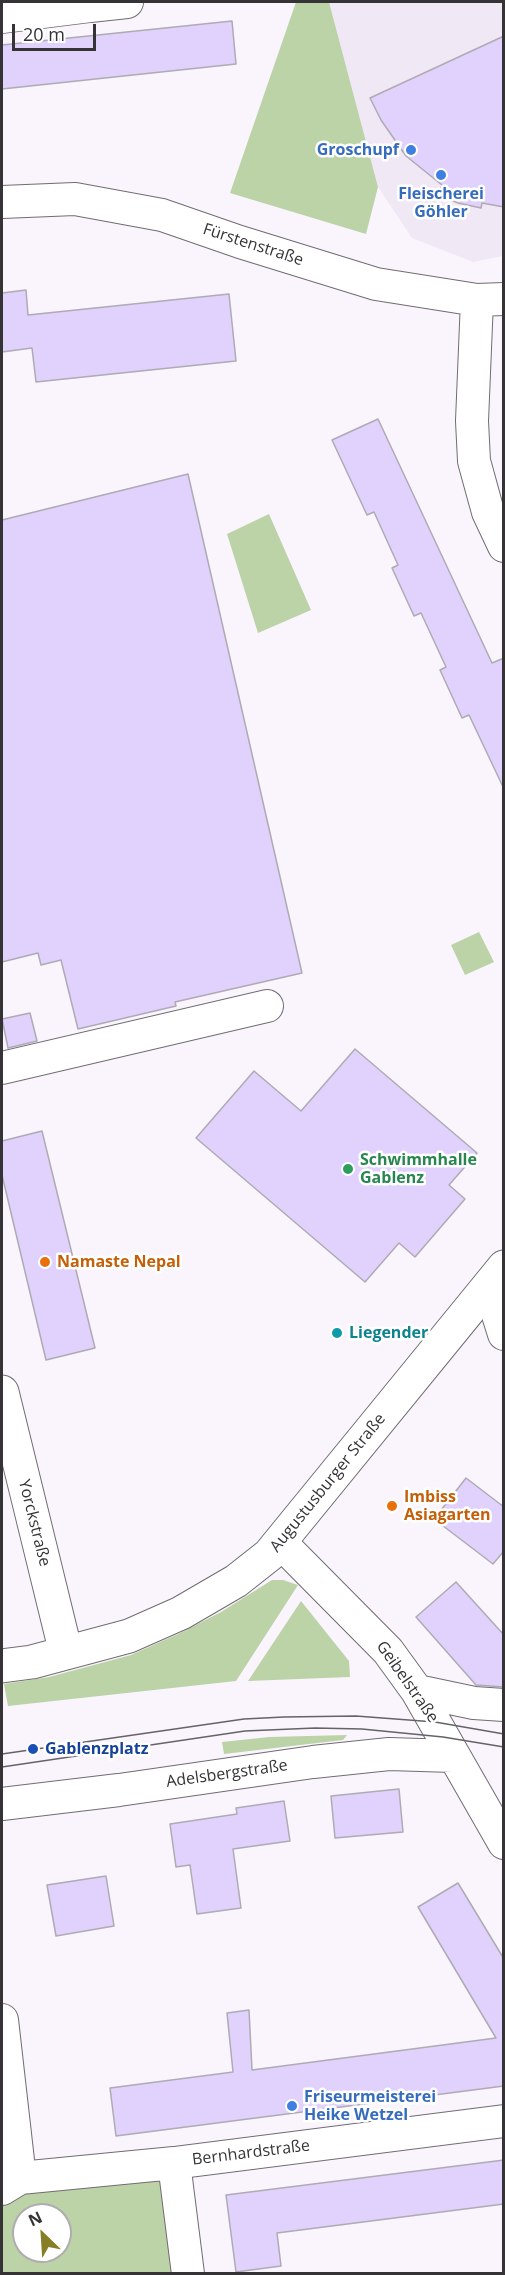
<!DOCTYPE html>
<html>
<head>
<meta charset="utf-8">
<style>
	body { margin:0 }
	#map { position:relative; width:505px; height:2275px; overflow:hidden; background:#faf5fd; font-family:"Open Sans",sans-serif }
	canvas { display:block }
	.frame { position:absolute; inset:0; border:3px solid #353336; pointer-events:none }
	.north { position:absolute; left:12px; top:2203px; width:60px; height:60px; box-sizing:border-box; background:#fff; border:2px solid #aeadaf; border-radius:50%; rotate:335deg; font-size:16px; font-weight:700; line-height:24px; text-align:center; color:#353336 }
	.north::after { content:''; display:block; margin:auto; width:21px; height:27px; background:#867f26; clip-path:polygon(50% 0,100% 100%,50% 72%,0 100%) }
	.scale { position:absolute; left:12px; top:24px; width:84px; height:27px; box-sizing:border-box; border:3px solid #353336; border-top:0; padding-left:8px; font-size:18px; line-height:21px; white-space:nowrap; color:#353336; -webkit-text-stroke:4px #fff; paint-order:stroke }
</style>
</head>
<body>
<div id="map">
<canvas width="505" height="2275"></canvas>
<div class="frame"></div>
<div class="north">N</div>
<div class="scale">20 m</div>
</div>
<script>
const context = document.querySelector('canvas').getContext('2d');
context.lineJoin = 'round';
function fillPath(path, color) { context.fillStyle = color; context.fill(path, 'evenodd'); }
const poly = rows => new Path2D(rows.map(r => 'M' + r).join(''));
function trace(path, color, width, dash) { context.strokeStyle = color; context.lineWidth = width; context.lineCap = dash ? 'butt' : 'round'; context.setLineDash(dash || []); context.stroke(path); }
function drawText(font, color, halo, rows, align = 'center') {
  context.font = font + ' "Open Sans",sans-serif'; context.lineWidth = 5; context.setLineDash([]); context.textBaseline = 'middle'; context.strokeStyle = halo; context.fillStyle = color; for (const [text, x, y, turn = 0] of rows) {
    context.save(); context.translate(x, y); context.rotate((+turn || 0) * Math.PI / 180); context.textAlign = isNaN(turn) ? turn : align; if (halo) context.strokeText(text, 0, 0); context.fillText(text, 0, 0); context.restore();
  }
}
fillPath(poly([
	[329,2,503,2,503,256,473,262,412,238,378,187]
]), '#f1e8f6');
fillPath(poly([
	[296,2,329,2,378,187,366,234,230,193],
	[269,514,311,610,258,633,227,534],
	[479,932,494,962,465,975,451,945],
	[272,1580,283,1580,298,1585,236,1681,8,1706,4,1684,49,1677,131,1655,178,1634,221,1612],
	[301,1601,349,1661,350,1677,248,1681],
	[347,1735,343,1740,224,1754,222,1742,269,1737],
	[174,2163,187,2273,2,2274,2,2189],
	[24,2215,60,2215,60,2251,24,2251]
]), '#bcd2a7');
const building = poly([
	[232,21,236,64,2,89,2,45,232,21],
	[504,36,504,207,482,203,481,208,458,203,439,194,442,185,406,156,381,120,370,98,504,36],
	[26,290,28,315,229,294,236,361,36,382,32,348,2,352,2,293,26,290],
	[378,419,492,663,504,658,504,789,469,715,462,718,440,670,446,667,421,613,414,616,392,568,398,565,374,512,367,515,332,440,378,419],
	[188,474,302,973,175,1002,176,1006,78,1029,61,960,41,965,38,953,2,962,2,520,188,474],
	[30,1013,37,1041,8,1048,2,1019,30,1013],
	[355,1049,477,1153,449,1185,465,1199,415,1257,399,1243,365,1282,196,1138,254,1071,301,1111,355,1049],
	[42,1131,95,1348,46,1360,2,1175,2,1141,42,1131],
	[466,1478,504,1507,504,1551,493,1564,434,1519,466,1478],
	[456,1582,504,1635,504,1687,476,1685,416,1617,456,1582],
	[399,1789,403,1832,335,1838,331,1796,399,1789],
	[284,1801,290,1841,233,1849,241,1908,197,1914,190,1865,176,1867,170,1824,237,1814,236,1808,284,1801],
	[106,1876,114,1926,56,1936,47,1885,106,1876],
	[458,1883,504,1959,504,2086,116,2136,110,2088,233,2072,227,2013,249,2010,252,2070,496,2038,418,1907,458,1883],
	[504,2160,504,2204,277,2233,281,2266,236,2272,226,2195,504,2160]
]);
fillPath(building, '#e1d1fd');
trace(building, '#aeabb3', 1.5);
const minor = poly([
	[92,2,90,6,127,2],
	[2,17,90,6],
	[2,202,75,199,162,215,240,242,376,284,477,300,504,299],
	[477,300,472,421,474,461,488,512,504,546],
	[2,1068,267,1006],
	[489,1286,504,1334],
	[281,1543,388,1651,417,1691,504,1843],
	[417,1691,474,1703,504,1705],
	[2,1804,119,1790,313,1762,389,1754,453,1756],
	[2,2020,20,2178],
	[174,2163,188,2274],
	[2,2189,20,2178,174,2163,504,2121]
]);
const major = poly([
	[2,1392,66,1653],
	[2,1666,32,1662,129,1636,181,1613,236,1581,269,1555,504,1267]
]);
trace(minor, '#716c73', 34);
trace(major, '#716c73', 35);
trace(minor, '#fff', 32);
trace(major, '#fff', 33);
trace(poly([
	[2,1754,244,1719,284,1717,356,1716,435,1722,504,1734],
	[2,1767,245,1731,315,1728,362,1729,443,1737,504,1747]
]), '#656367', 1.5);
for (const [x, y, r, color] of [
	[411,150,6,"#3f7fe0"],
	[441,175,6,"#3f7fe0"],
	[348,1169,6,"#2e9e5b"],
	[45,1262,6,"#e8710a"],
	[337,1333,6,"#0f9aa8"],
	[392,1506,6,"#e8710a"],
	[33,1749,6,"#1a4fb4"],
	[292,2106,6,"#3f7fe0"]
]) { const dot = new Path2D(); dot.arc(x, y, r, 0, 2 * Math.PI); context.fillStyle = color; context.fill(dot); trace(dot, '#fff', 2); }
drawText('bold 16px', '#366cbe', '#fff', [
	["Groschupf",399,150],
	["Fleischerei",441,194,"center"],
	["Göhler",441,212,"center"],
	["Friseurmeisterei",304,2097,"left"],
	["Heike Wetzel",304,2115,"left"]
], 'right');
drawText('16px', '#353336', '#fff', [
	["Fürstenstraße",253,245,18],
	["Augustusburger Straße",328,1483,-51],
	["Yorckstraße",34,1523,76],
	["Geibelstraße",407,1682,55],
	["Adelsbergstraße",227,1774,-8],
	["Bernhardstraße",251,2153,-7]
]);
drawText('bold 16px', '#27864d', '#fff', [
	["Schwimmhalle",360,1160],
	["Gablenz",360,1178]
], 'left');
drawText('bold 16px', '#c56008', '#fff', [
	["Namaste Nepal",57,1262],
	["Imbiss",404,1497],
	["Asiagarten",404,1515]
], 'left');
drawText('bold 16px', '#0d838f', '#fff', [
	["Liegender",349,1333]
], 'left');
drawText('bold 16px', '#164399', '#fff', [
	["Gablenzplatz",45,1749]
], 'left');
</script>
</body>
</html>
